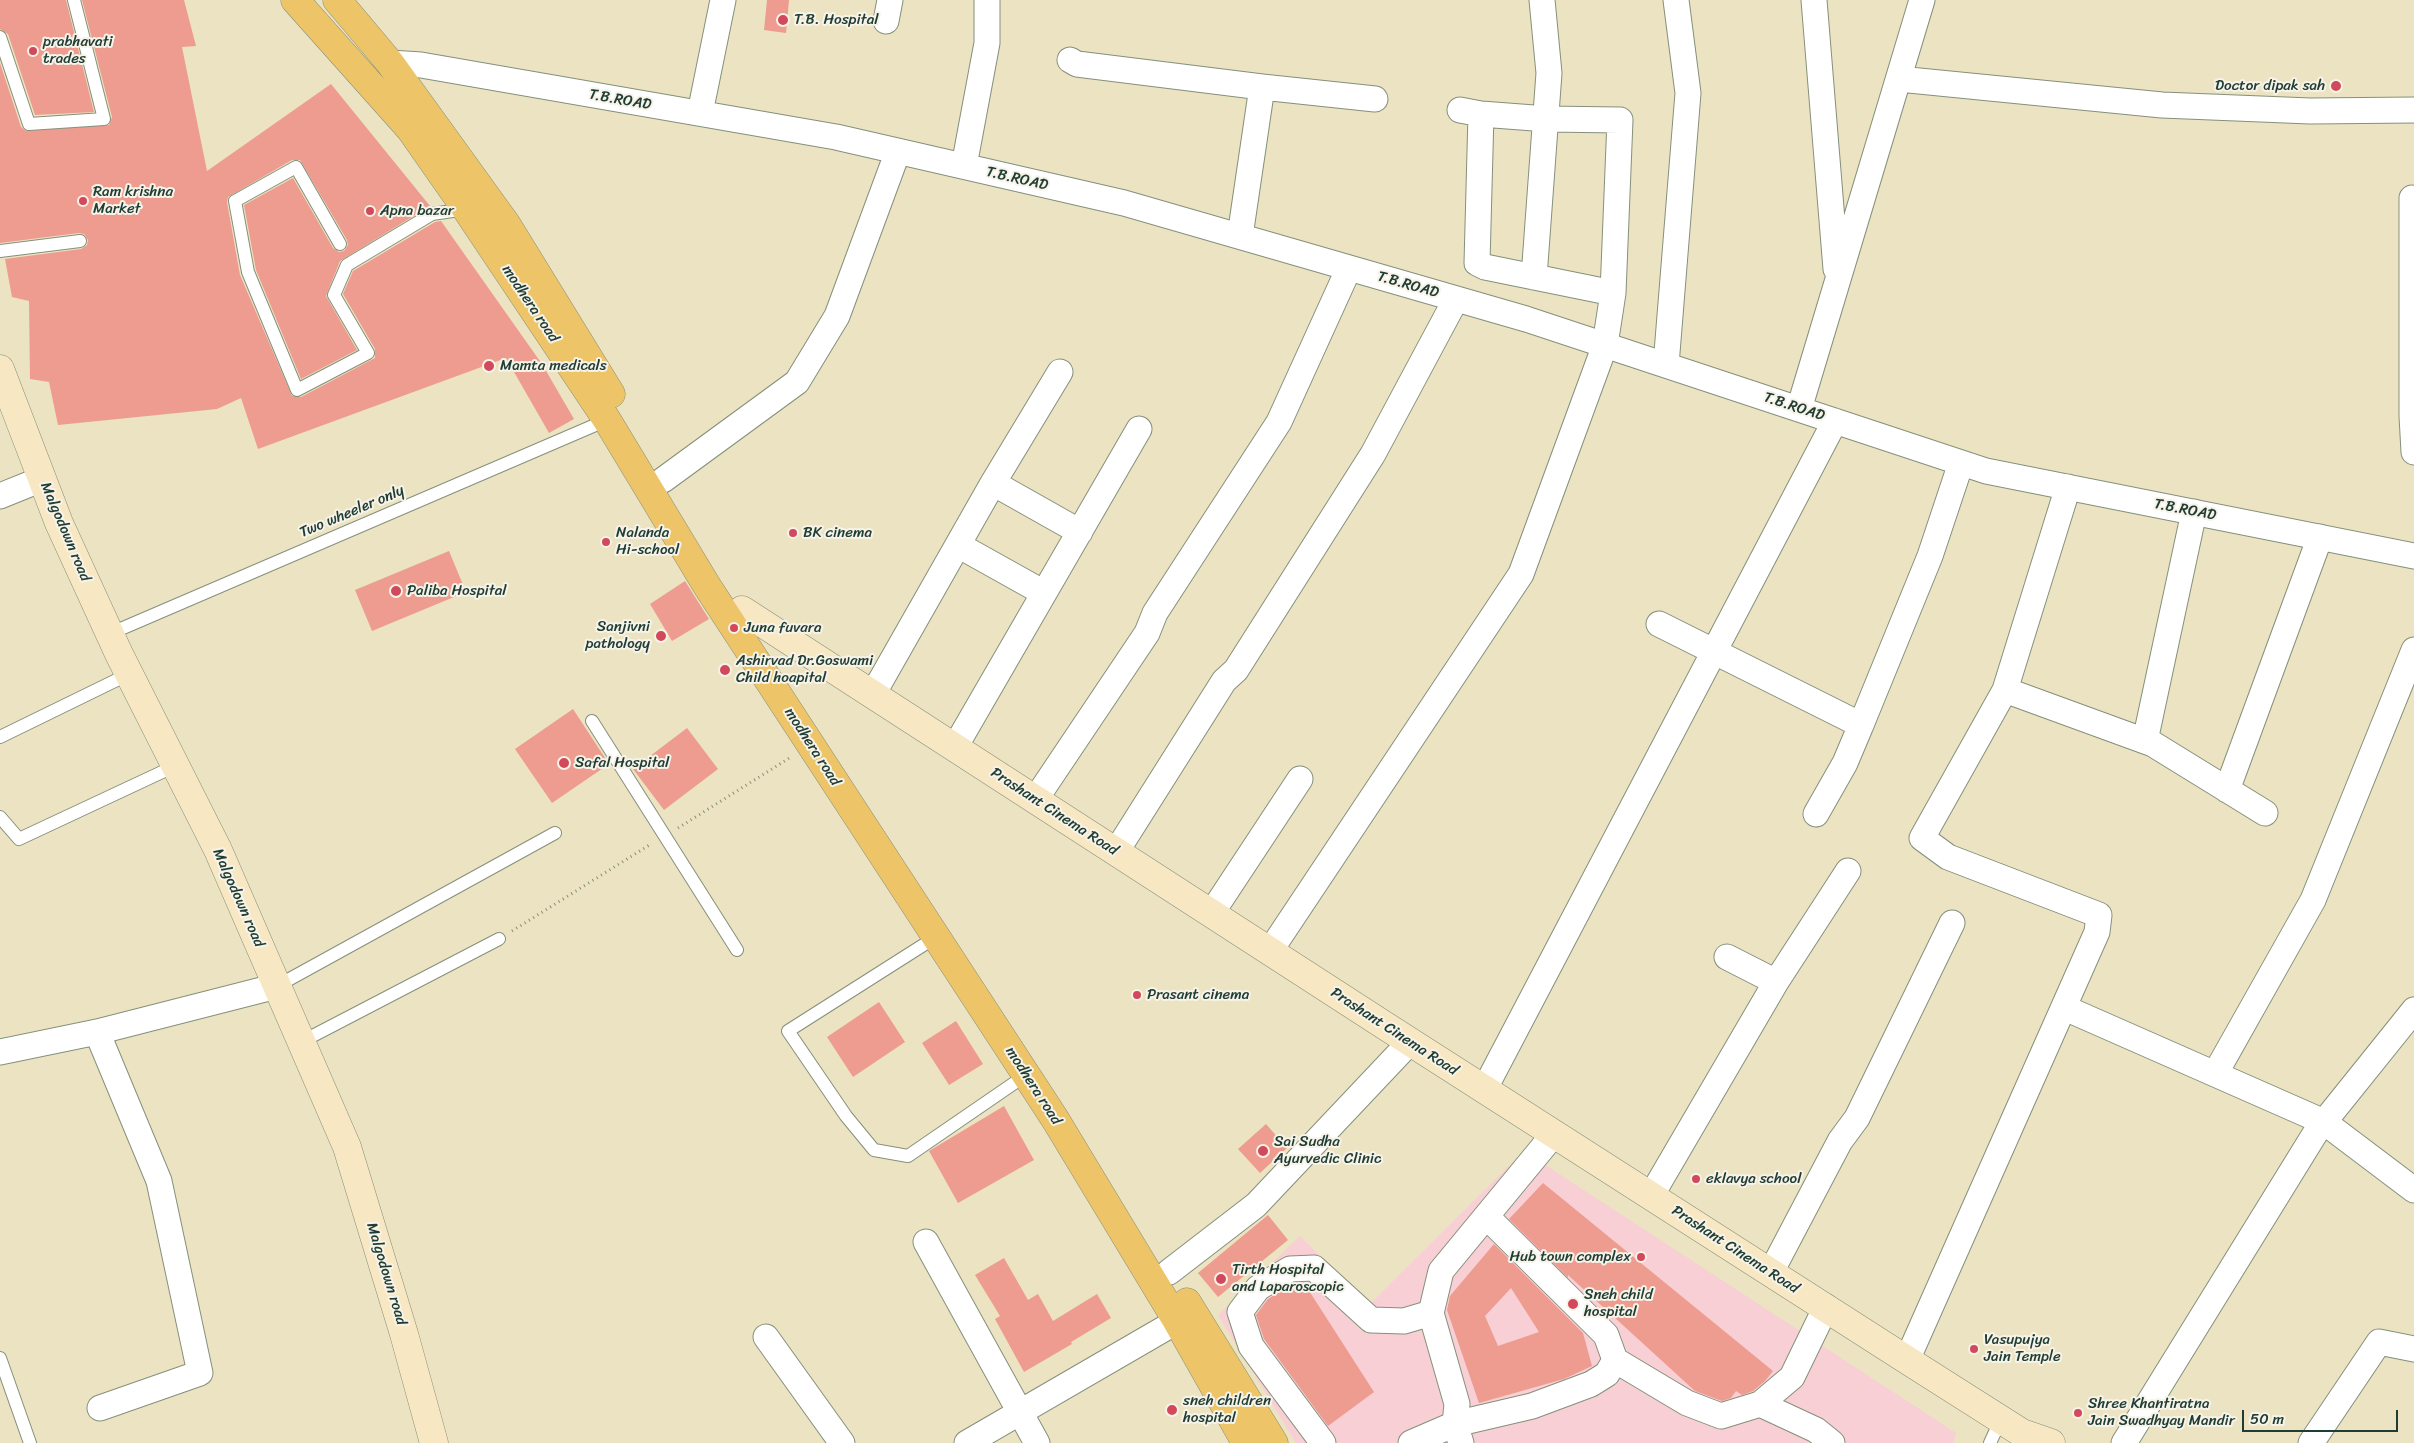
<!DOCTYPE html>
<html>
<head>
<meta charset="utf-8">
<style>
	body { margin:0 }
	#map { position:relative; width:2414px; height:1443px; overflow:hidden; background:#ebe3c2; font-family:Sriracha,sans-serif }
	canvas { display:block }
	.scale { position:absolute; left:2242px; top:1410px; width:156px; height:22px; box-sizing:border-box; border:2px solid #1f3d34; border-top:0; padding-left:6px; font-size:15px; line-height:18px; white-space:nowrap; color:#1f3d34; -webkit-text-stroke:4px #f7f3e8; paint-order:stroke }
</style>
</head>
<body>
<div id="map">
<canvas width="2414" height="1443"></canvas>
<div class="scale">50 m</div>
</div>
<script>
const context = document.querySelector('canvas').getContext('2d');
context.lineJoin = 'round';
function fillPath(path, color) { context.fillStyle = color; context.fill(path, 'evenodd'); }
const poly = rows => new Path2D(rows.map(r => 'M' + r).join(''));
function trace(path, color, width, dash) { context.strokeStyle = color; context.lineWidth = width; context.lineCap = dash ? 'butt' : 'round'; context.setLineDash(dash || []); context.stroke(path); }
function drawText(font, color, halo, rows, align = 'center') {
  context.font = font + ' Sriracha,sans-serif'; context.lineWidth = 4; context.setLineDash([]); context.textBaseline = 'middle'; context.strokeStyle = halo; context.fillStyle = color; for (const [text, x, y, turn = 0] of rows) {
    context.save(); context.translate(x, y); context.rotate((+turn || 0) * Math.PI / 180); context.textAlign = isNaN(turn) ? turn : align; if (halo) context.strokeText(text, 0, 0); context.fillText(text, 0, 0); context.restore();
  }
}
fillPath(poly([
	[1524,1151,1956,1433,1953,1443,1296,1443,1218,1315,1300,1236,1369,1305]
]), '#f7cfd4');
fillPath(poly([
	[0,0,66,0,94,112,35,115,8,34,0,29],
	[82,0,184,0,196,46,182,47,207,171,331,84,430,206,340,261,326,296,357,350,301,379,256,270,244,205,293,178,333,248,339,252,344,251,348,245,347,240,300,160,292,160,228,197,227,202,240,275,292,396,301,397,375,358,375,349,343,294,353,271,435,222,441,221,542,364,574,419,549,433,506,358,258,449,241,398,217,409,58,425,49,382,30,379,29,301,12,297,5,259,81,249,87,245,88,240,84,234,79,233,0,243,0,63,21,127,26,131,109,125,112,117],
	[767,0,789,0,786,33,764,30],
	[449,551,466,592,372,631,355,590],
	[685,581,709,619,672,641,650,604],
	[573,709,609,764,552,803,515,749],
	[687,728,718,769,664,810,633,769],
	[879,1002,905,1042,853,1077,827,1037],
	[956,1021,983,1064,949,1085,922,1043],
	[1004,1106,1034,1160,958,1203,929,1151],
	[1266,1124,1287,1148,1260,1173,1238,1149],
	[1543,1183,1773,1371,1765,1381,1753,1391,1742,1395,1736,1391,1731,1398,1722,1401,1695,1391,1568,1275,1568,1278,1509,1219],
	[1268,1215,1288,1240,1218,1297,1198,1273],
	[1494,1244,1583,1333,1592,1366,1564,1379,1479,1403,1447,1310,1450,1296],
	[1511,1288,1539,1332,1498,1346,1485,1316],
	[1004,1258,1028,1300,1038,1294,1053,1321,1097,1294,1111,1318,1071,1342,1072,1344,1024,1372,995,1319,1000,1316,975,1275],
	[1294,1283,1304,1283,1374,1392,1328,1426,1264,1339,1256,1315,1268,1299]
]), '#ed9c8f');
const lane = poly([
	[0,37,29,124,104,119,74,0],
	[340,244,296,167,235,201,248,272,297,390,368,353,334,295,347,265,432,214,466,209],
	[0,251,80,241],
	[109,634,607,420],
	[592,721,737,950],
	[0,737,129,674],
	[0,817,19,839,175,766],
	[936,937,788,1031,846,1116,874,1150,908,1156,1026,1075],
	[277,986,555,833],
	[301,1042,499,939],
	[0,1358,30,1443],
	[1990,1443,2001,1419]
]);
const street = poly([
	[1814,0,1836,269],
	[886,21,890,0],
	[1070,60,1077,64,1262,87,1240,236],
	[390,63,421,65,836,137,1124,203,1526,319,1986,471,2414,556],
	[1899,79,2162,105,2310,111,2414,110],
	[1262,87,1375,99],
	[1460,110,1481,114,1477,263,1485,267,1613,293,1620,120,1547,119,1481,114],
	[700,113,723,0],
	[964,166,987,43,987,0],
	[2412,198,2412,416,2414,452],
	[1534,277,1549,73,1542,0],
	[1666,365,1688,93,1676,0],
	[1799,409,1922,0],
	[663,480,797,382,837,316,898,151],
	[993,483,1080,532],
	[0,496,42,479],
	[958,545,1044,593],
	[1659,624,1861,725,1930,556,1961,463],
	[2005,690,2153,744,2265,813],
	[873,694,993,483,1060,372],
	[2145,741,2194,512],
	[955,747,1139,429],
	[2227,790,2320,537],
	[1035,800,1147,633,1155,613,1279,422,1349,268],
	[1816,814,1845,763,1861,725],
	[1116,852,1224,681,1236,670,1373,454,1456,299],
	[1211,914,1300,779],
	[1270,951,1521,574,1605,345,1613,293],
	[1776,982,1848,871],
	[2065,1008,2324,1122,2414,1190],
	[97,1032,159,1181,200,1373,100,1408],
	[0,1052,97,1032,277,986],
	[2215,1074,2313,900,2414,650],
	[1484,1090,1835,421],
	[1651,1196,1776,982,1727,957],
	[926,1242,1037,1443],
	[1169,1272,1256,1205,1410,1042],
	[1771,1272,1840,1141,1857,1118,1952,923],
	[766,1337,842,1443],
	[1615,1360,1687,1403,1721,1416,1760,1404,1792,1377,1826,1307],
	[1907,1360,2097,932,2099,915,1948,857,1922,838,2005,690,2068,487],
	[1760,1404,1816,1430,1832,1443],
	[967,1443,1193,1312],
	[1323,1443,1251,1346,1240,1312,1258,1288,1290,1269,1314,1268,1371,1320,1404,1321,1431,1313],
	[1411,1443,1455,1424,1457,1404,1431,1313,1441,1271,1554,1134],
	[1461,1443,1455,1424,1532,1406,1591,1384,1607,1374,1615,1360,1606,1335,1487,1217],
	[2124,1443,2316,1132,2414,1010],
	[2311,1443,2379,1342,2414,1349]
]);
const secondary = poly([
	[0,369,59,523,119,654,218,850,347,1147,404,1334,434,1443],
	[742,610,1387,1027,1907,1360,2022,1433,2051,1443]
]);
const primary = poly([
	[295,0,410,129,466,209,607,420,707,586,1055,1119,1177,1321,1246,1443],
	[337,0,390,63,507,225,611,394],
	[1187,1302,1274,1443]
]);
trace(lane, '#85907b', 14);
trace(street, '#85907b', 27);
trace(secondary, '#85907b', 29);
trace(primary, '#85907b', 29);
trace(poly([
	[678,828,791,757],
	[512,931,651,844]
]), '#85907b', 3, [1, 4]);
trace(lane, '#fff', 12);
trace(street, '#fff', 25);
trace(secondary, '#f8e7c3', 28);
trace(primary, '#eec469', 28);
for (const [x, y, r, color] of [
	[783,20,6,"#d1495b"],
	[33,51,5,"#d1495b"],
	[2336,86,6,"#d1495b"],
	[83,201,5,"#d1495b"],
	[370,211,5,"#d1495b"],
	[489,366,6,"#d1495b"],
	[793,533,5,"#d1495b"],
	[606,542,5,"#d1495b"],
	[396,591,6,"#d1495b"],
	[734,628,5,"#d1495b"],
	[661,636,6,"#d1495b"],
	[725,670,6,"#d1495b"],
	[564,763,6,"#d1495b"],
	[1137,995,5,"#d1495b"],
	[1263,1151,6,"#d1495b"],
	[1696,1179,5,"#d1495b"],
	[1641,1257,5,"#d1495b"],
	[1221,1279,6,"#d1495b"],
	[1573,1304,6,"#d1495b"],
	[1974,1349,5,"#d1495b"],
	[1172,1410,6,"#d1495b"],
	[2078,1413,5,"#d1495b"]
]) { const dot = new Path2D(); dot.arc(x, y, r, 0, 2 * Math.PI); context.fillStyle = color; context.fill(dot); trace(dot, '#f7f3e8', 2); }
drawText('15px', '#1f3d34', '#f7f3e8', [
	["T.B. Hospital",794,20],
	["prabhavati",43,42],
	["trades",43,59],
	["Doctor dipak sah",2325,86,"right"],
	["Ram krishna",93,192],
	["Market",93,209],
	["Apna bazar",380,211],
	["Mamta medicals",500,366],
	["Nalanda",616,533],
	["Hi-school",616,550],
	["BK cinema",803,533],
	["Paliba Hospital",407,591],
	["Sanjivni",650,627,"right"],
	["pathology",650,644,"right"],
	["Juna fuvara",744,628],
	["Ashirvad Dr.Goswami",736,661],
	["Child hoapital",736,678],
	["Safal Hospital",575,763],
	["Prasant cinema",1147,995],
	["Sai Sudha",1274,1142],
	["Ayurvedic Clinic",1274,1159],
	["eklavya school",1706,1179],
	["Hub town complex",1631,1257,"right"],
	["Tirth Hospital",1232,1270],
	["and Laparoscopic",1232,1287],
	["Sneh child",1584,1295],
	["hospital",1584,1312],
	["Vasupujya",1984,1340],
	["Jain Temple",1984,1357],
	["sneh children",1183,1401],
	["hospital",1183,1418],
	["Shree Khantiratna",2088,1404],
	["Jain Swadhyay Mandir",2088,1421]
], 'left');
drawText('15px', '#1f3d34', '#f7f3e8', [
	["T.B.ROAD",620,100,10],
	["T.B.ROAD",1017,179,13],
	["T.B.ROAD",1408,285,16],
	["modhera road",530,304,56],
	["T.B.ROAD",1794,407,18],
	["T.B.ROAD",2185,510,11],
	["Two wheeler only",352,512,-23],
	["Malgodown road",65,532,67],
	["modhera road",812,747,57],
	["Prashant Cinema Road",1054,812,33],
	["Malgodown road",238,898,66],
	["Prashant Cinema Road",1394,1032,33],
	["modhera road",1033,1086,57],
	["Prashant Cinema Road",1735,1250,33],
	["Malgodown road",386,1274,73]
]);
</script>
</body>
</html>
